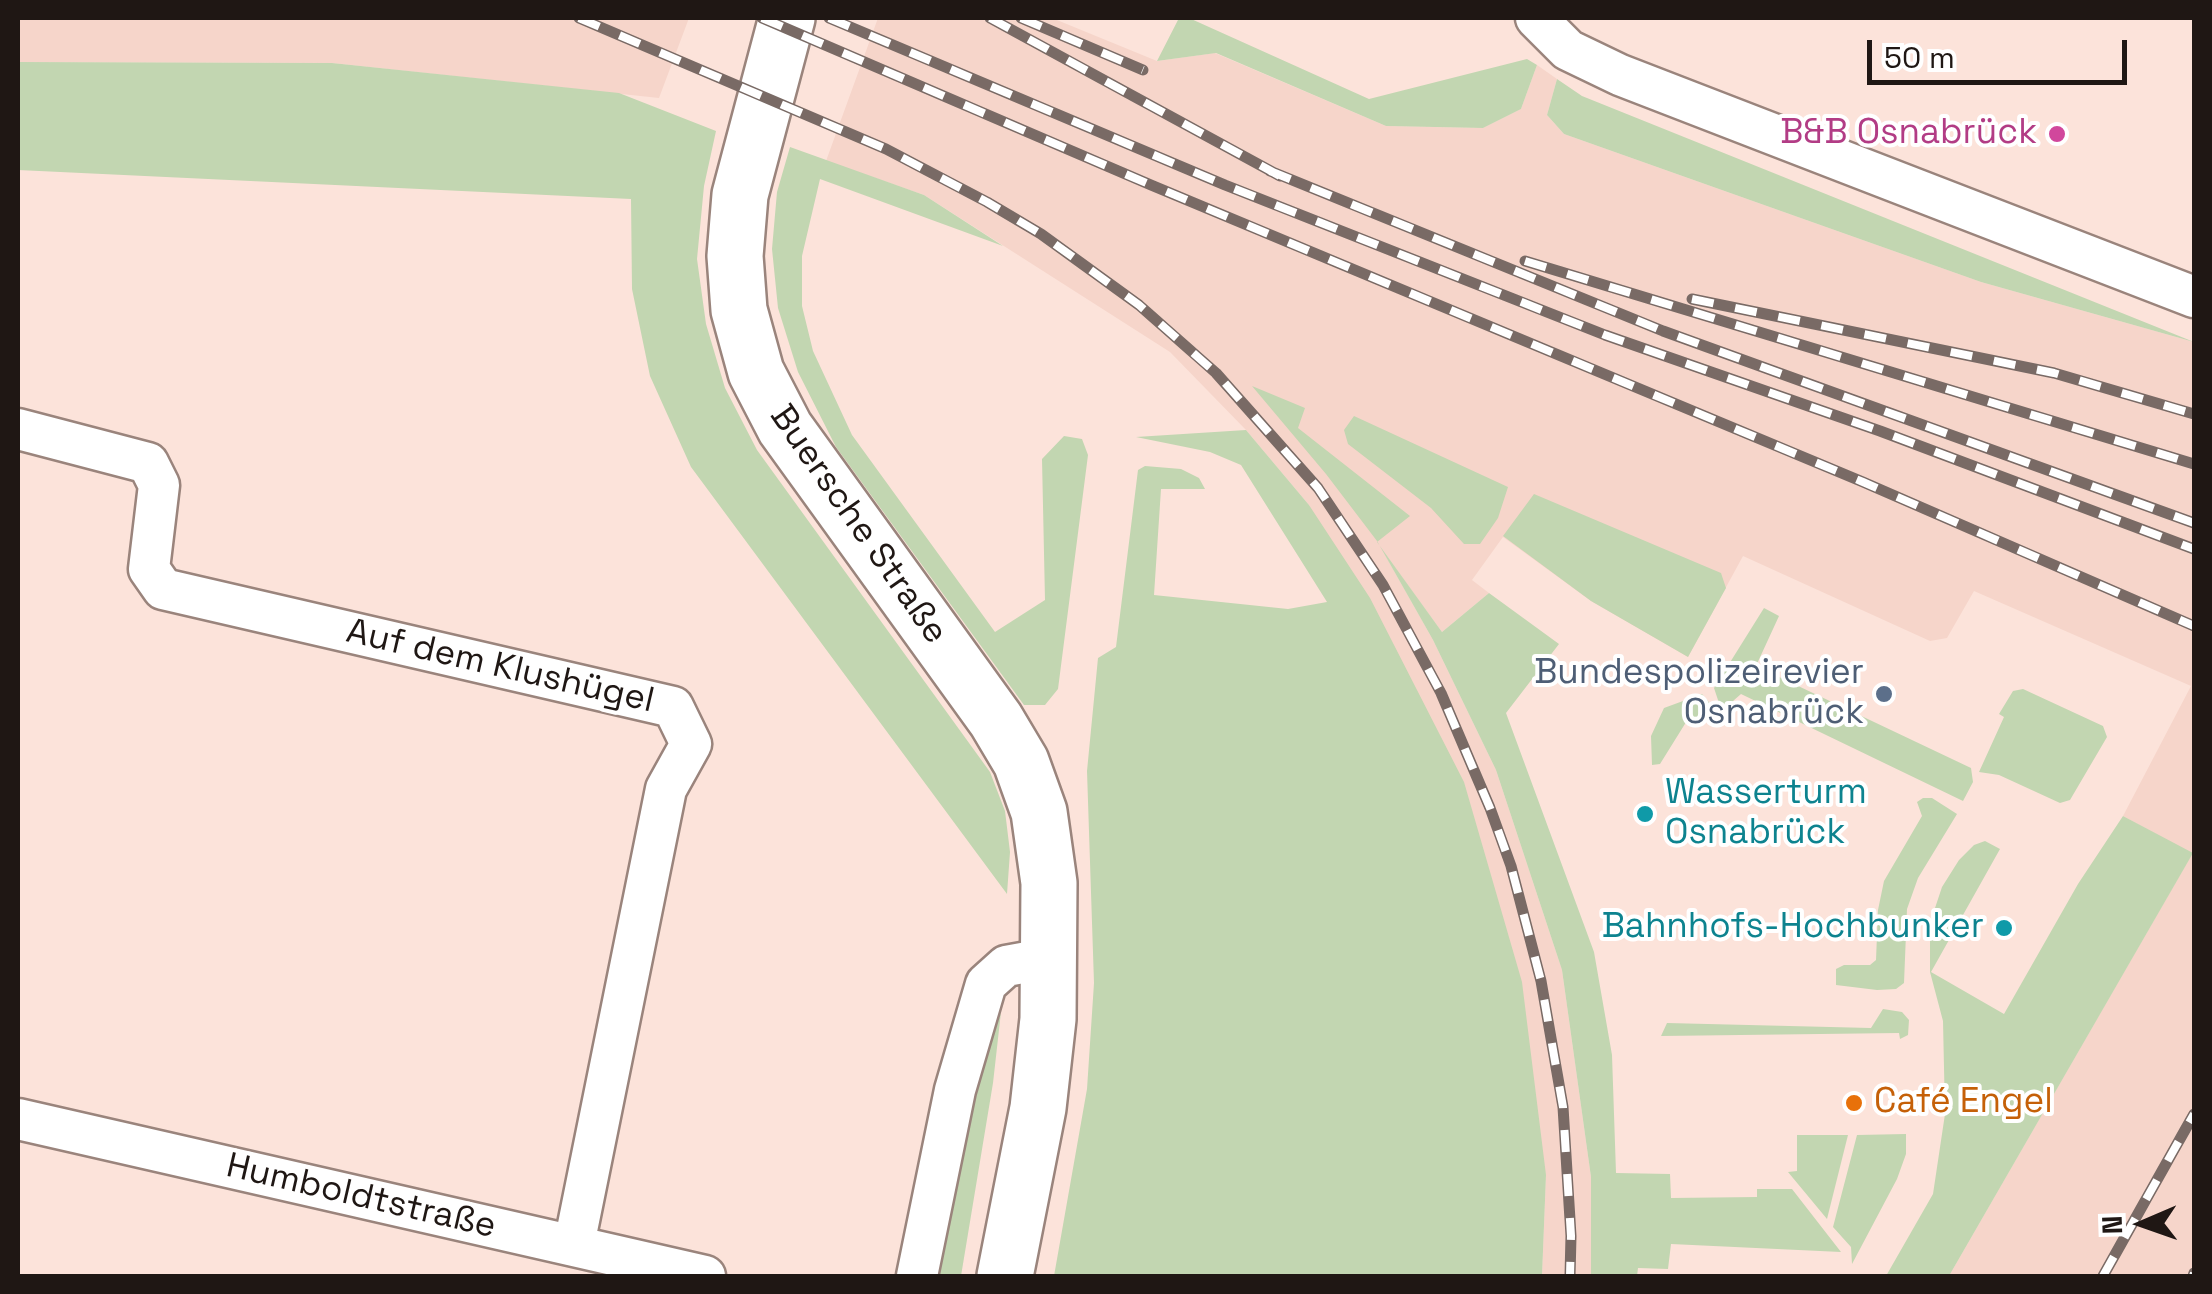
<!DOCTYPE html>
<html>
<head>
<meta charset="utf-8">
<style>
	body { margin:0 }
	#map { position:relative; width:2212px; height:1294px; overflow:hidden; background:#fce3da; font-family:"Space Grotesk",sans-serif }
	canvas { display:block }
	.frame { position:absolute; inset:0; border:20px solid #1f1714; pointer-events:none }
	.north { position:absolute; left:2092px; top:1174px; width:100px; height:100px; -webkit-text-stroke:8px #fff; paint-order:stroke; rotate:268deg; font-size:28px; font-weight:700; line-height:40px; text-align:center; color:#1f1714 }
	.north::after { content:''; display:block; margin:auto; width:35px; height:45px; background:#1f1714; clip-path:polygon(50% 0,100% 100%,50% 72%,0 100%) }
	.scale { position:absolute; left:1867px; top:40px; width:260px; height:45px; box-sizing:border-box; border:5px solid #1f1714; border-top:0; padding-left:12px; font-size:30px; line-height:35px; white-space:nowrap; color:#1f1714; -webkit-text-stroke:8px #fff; paint-order:stroke }
</style>
</head>
<body>
<div id="map">
<canvas width="2212" height="1294"></canvas>
<div class="frame"></div>
<div class="north">N</div>
<div class="scale">50 m</div>
</div>
<script>
const context = document.querySelector('canvas').getContext('2d');
context.lineJoin = 'round';
function fillPath(path, color) { context.fillStyle = color; context.fill(path, 'evenodd'); }
const poly = rows => new Path2D(rows.map(r => 'M' + r).join(''));
function trace(path, color, width, dash) { context.strokeStyle = color; context.lineWidth = width; context.lineCap = dash ? 'butt' : 'round'; context.setLineDash(dash || []); context.stroke(path); }
function drawText(font, color, halo, rows, align = 'center') {
  context.font = font + ' "Space Grotesk",sans-serif'; context.lineWidth = 8; context.setLineDash([]); context.textBaseline = 'middle'; context.strokeStyle = halo; context.fillStyle = color; for (const [text, x, y, turn = 0] of rows) {
    context.save(); context.translate(x, y); context.rotate((+turn || 0) * Math.PI / 180); context.textAlign = isNaN(turn) ? turn : align; if (halo) context.strokeText(text, 0, 0); context.fillText(text, 0, 0); context.restore();
  }
}
fillPath(poly([
	[18,18,689,18,659,98,332,63,18,62],
	[878,18,1052,18,1157,61,1215,53,1386,126,1483,128,1521,109,1537,65,1557,79,1547,115,1564,134,1981,282,2194,342,2194,1276,1949,1276,2192,854,2123,816,2191,686,1974,591,1947,638,1930,641,1743,556,1688,657,1591,601,1503,537,1472,580,1489,593,1442,632,1384,553,1433,640,1496,770,1562,970,1591,1177,1591,1276,1542,1276,1546,1175,1309,505,1246,430,1170,352,924,195,826,161]
]), '#f6d5ca');
fillPath(poly([
	[1179,18,1189,18,1369,99,1527,59,1537,65,1521,109,1483,128,1386,126,1216,53,1157,61],
	[18,62,332,63,619,93,716,131,704,186,697,259,706,324,725,388,757,450,990,772,1005,811,1010,852,1007,894,691,467,650,376,632,289,631,199,18,170],
	[1557,79,1582,96,2194,342,1981,282,1564,134,1547,115],
	[790,147,924,195,1003,246,820,179,802,256,802,306,813,351,852,435,995,632,1045,600,1042,459,1064,436,1082,439,1088,455,1058,689,1045,705,1024,705,836,447,798,372,778,308,772,249,777,192],
	[1252,386,1305,408,1298,428,1410,516,1377,542,1442,632,1489,593,1559,644,1506,713,1594,952,1612,1055,1616,1173,1670,1174,1671,1198,1757,1197,1757,1189,1792,1189,1841,1252,1671,1244,1668,1269,1638,1268,1637,1276,1591,1276,1591,1177,1562,970,1496,770,1433,640,1377,541,1326,474],
	[1354,416,1508,487,1498,518,1480,544,1464,544,1431,508,1348,444,1344,430],
	[1246,430,1309,505,1370,598,1464,782,1522,982,1546,1175,1542,1276,1054,1276,1087,1089,1094,983,1087,771,1098,658,1116,647,1138,470,1145,466,1181,469,1199,478,1205,489,1161,489,1154,595,1288,609,1327,602,1241,465,1210,452,1136,437],
	[1534,494,1721,573,1726,588,1688,657,1591,601,1503,536],
	[1764,608,1779,616,1756,666,1971,768,1973,782,1963,801,1741,694,1725,708,1719,703,1714,688],
	[2023,689,2103,726,2107,737,2070,800,2060,803,1999,775,1979,772,2004,717,1999,714,2013,691],
	[1702,694,1713,707,1714,719,1688,719,1660,764,1652,765,1651,736,1664,708],
	[1923,798,1932,798,1957,814,1918,878,1907,909,1904,983,1896,989,1877,990,1836,985,1836,969,1844,965,1870,965,1876,960,1878,910,1884,881,1922,816,1917,802],
	[2123,816,2193,853,1949,1276,1886,1276,1933,1194,1945,1114,1943,1021,1930,972,1930,923,1942,887,1959,860,1974,845,1985,841,2000,849,1931,972,2004,1014,2078,884],
	[1883,1009,1902,1012,1909,1020,1908,1035,1900,1039,1899,1033,1661,1036,1667,1023,1871,1028],
	[1001,1012,993,1083,961,1276,939,1276,973,1101],
	[1906,1134,1906,1154,1897,1179,1852,1264,1851,1247,1833,1227,1857,1135],
	[1797,1135,1848,1135,1827,1219,1788,1172,1797,1171]
]), '#c2d6b1');
const minor = poly([
	[1536,18,1568,50,1620,75,2194,297],
	[18,429,148,463,159,485,149,569,163,589,673,707,691,744,666,789,574,1245],
	[18,1119,705,1276],
	[917,1276,955,1090,986,984,1006,966,1050,958]
]);
const secondary = poly([
	[787,18,740,195,735,256,739,310,756,372,785,428,996,720,1021,762,1039,812,1049,883,1048,1019,1038,1108,1005,1276]
]);
trace(minor, '#9a847c', 45);
trace(secondary, '#9a847c', 60);
trace(minor, '#fff', 40);
trace(secondary, '#fff', 55);
const rail = poly([
	[579,18,886,149,987,202,1041,234,1139,305,1216,373,1318,488,1383,585,1441,693,1490,808,1511,866,1541,981,1563,1107,1571,1236,1570,1276],
	[762,18,1151,185,1863,482,2194,626],
	[829,18,1225,185,1605,335,1880,431,2194,549],
	[990,18,1280,176],
	[1021,18,1143,70],
	[1270,171,1663,331,2194,523],
	[1525,261,2194,464],
	[1692,299,2054,373,2194,414],
	[2103,1276,2194,1114],
	[2193,1276,2194,1273]
]);
trace(rail, '#796a65', 11);
trace(rail, '#fff', 8, [22]);
for (const [x, y, r, color] of [
	[2057,134,10,"#d1479c"],
	[1884,694,10,"#5c6f8a"],
	[1645,814,10,"#0f9aa8"],
	[2004,928,10,"#0f9aa8"],
	[1854,1103,10,"#e8710a"]
]) { const dot = new Path2D(); dot.arc(x, y, r, 0, 2 * Math.PI); context.fillStyle = color; context.fill(dot); trace(dot, '#fff', 4); }
drawText('35px', '#b23c85', '#fff', [
	["B&B Osnabrück",2037,134]
], 'right');
drawText('35px', '#1f1714', '#fff', [
	["Buersche Straße",858,525,55],
	["Auf dem Klushügel",500,667,13],
	["Humboldtstraße",361,1197,13]
]);
drawText('35px', '#4e5e75', '#fff', [
	["Bundespolizeirevier",1864,674],
	["Osnabrück",1864,714]
], 'right');
drawText('35px', '#0d838f', '#fff', [
	["Wasserturm",1665,794],
	["Osnabrück",1665,834],
	["Bahnhofs-Hochbunker",1984,928,"right"]
], 'left');
drawText('35px', '#c56008', '#fff', [
	["Café Engel",1874,1103]
], 'left');
</script>
</body>
</html>
